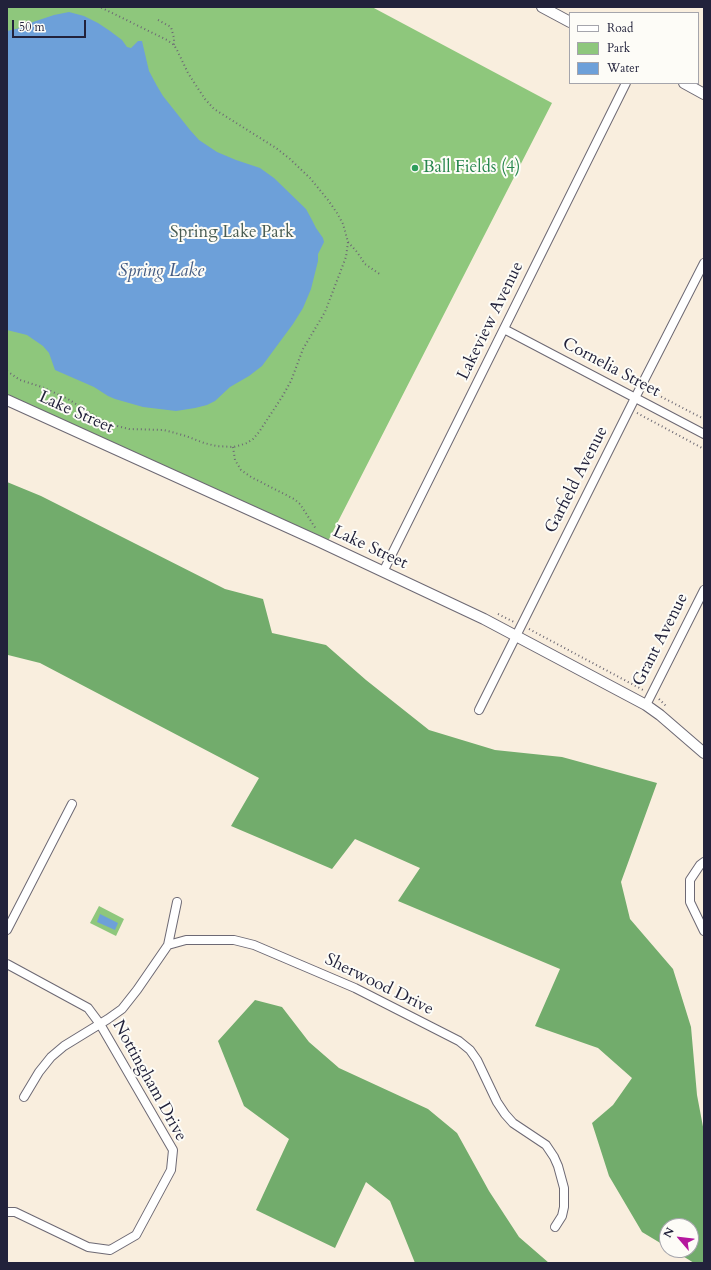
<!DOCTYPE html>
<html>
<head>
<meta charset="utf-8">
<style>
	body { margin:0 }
	#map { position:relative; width:711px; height:1270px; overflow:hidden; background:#f9eede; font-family:Cardo,serif }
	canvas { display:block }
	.frame { position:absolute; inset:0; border:8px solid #22223b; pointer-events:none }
	.legend { position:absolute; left:569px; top:12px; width:130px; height:72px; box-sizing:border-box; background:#fdfcf7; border:1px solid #a5a5ac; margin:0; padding:5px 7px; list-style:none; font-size:12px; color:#22223b }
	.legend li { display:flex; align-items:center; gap:8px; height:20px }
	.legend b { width:20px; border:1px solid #a5a5ac }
	.north { position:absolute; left:659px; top:1218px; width:40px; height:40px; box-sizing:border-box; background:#fdfcf7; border:1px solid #a5a5ac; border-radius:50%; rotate:298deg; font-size:11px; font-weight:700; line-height:16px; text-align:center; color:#22223b }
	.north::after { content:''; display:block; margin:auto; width:14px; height:18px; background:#b5179e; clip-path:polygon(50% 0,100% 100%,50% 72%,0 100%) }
	.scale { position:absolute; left:12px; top:20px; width:74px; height:18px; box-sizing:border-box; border:2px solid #22223b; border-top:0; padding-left:5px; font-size:12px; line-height:14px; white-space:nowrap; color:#22223b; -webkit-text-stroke:3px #fdfcf7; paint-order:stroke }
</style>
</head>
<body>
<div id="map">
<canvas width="711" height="1270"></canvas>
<div class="frame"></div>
<ul class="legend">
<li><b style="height:5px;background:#fff"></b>Road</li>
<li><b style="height:11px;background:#8ec77c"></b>Park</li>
<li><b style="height:11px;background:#6da0d9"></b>Water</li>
</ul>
<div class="north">N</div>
<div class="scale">50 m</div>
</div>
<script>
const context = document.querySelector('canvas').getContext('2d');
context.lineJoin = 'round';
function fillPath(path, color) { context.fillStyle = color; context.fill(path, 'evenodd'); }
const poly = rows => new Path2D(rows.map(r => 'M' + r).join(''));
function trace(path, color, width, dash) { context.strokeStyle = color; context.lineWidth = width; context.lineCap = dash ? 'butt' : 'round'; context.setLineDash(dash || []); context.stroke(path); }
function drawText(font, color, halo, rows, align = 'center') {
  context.font = font + ' Cardo,serif'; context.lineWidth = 4; context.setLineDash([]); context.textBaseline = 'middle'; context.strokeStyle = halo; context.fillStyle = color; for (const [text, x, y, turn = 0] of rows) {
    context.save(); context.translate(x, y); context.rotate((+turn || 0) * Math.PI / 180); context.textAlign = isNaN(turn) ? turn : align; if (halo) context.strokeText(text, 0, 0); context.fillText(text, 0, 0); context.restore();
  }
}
fillPath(poly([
	[7,7,372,7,552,103,326,545,7,400],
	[99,906,124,919,116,936,90,923]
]), '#8ec77c');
fillPath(poly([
	[7,482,41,496,225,589,263,599,272,633,326,645,366,680,429,730,495,750,562,757,657,783,621,882,630,919,673,969,691,1027,697,1095,704,1132,704,1263,694,1263,673,1250,691,1250,691,1226,667,1226,667,1247,642,1232,609,1176,592,1123,613,1105,632,1078,598,1048,535,1026,560,969,398,901,420,868,355,839,332,869,231,826,259,778,40,663,8,655,7,656],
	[255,1000,282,1007,309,1042,339,1068,428,1109,457,1133,489,1191,519,1237,549,1263,415,1263,390,1201,366,1182,335,1248,256,1210,289,1139,244,1106,218,1041]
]), '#72ac6c');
fillPath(poly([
	[69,12,84,16,98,23,110,31,122,40,127,47,131,48,138,41,142,41,149,71,157,86,163,96,190,130,199,140,217,152,236,160,260,168,274,178,306,209,312,220,316,228,323,238,324,242,318,254,318,261,311,289,303,308,293,324,262,366,249,376,230,387,215,401,207,405,195,408,176,411,143,407,115,399,108,396,94,387,55,370,49,353,43,346,27,335,7,330,7,31,20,28,33,22,54,15],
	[100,914,118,923,115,930,97,922]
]), '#6da0d9');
const minor = poly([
	[504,329,704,434],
	[383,572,626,83],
	[646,705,704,590],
	[479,710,635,398,704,263],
	[704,862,700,865,690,880,690,902,704,931],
	[7,930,72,804],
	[168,945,177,902],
	[7,964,88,1008,100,1024,173,1150,171,1170,136,1235,110,1250,88,1247,15,1212,7,1212],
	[24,1097,39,1072,51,1057,64,1046,108,1019,122,1009,137,990,168,945,186,940,234,940,254,945,355,988,459,1041,470,1050,477,1060,497,1102,505,1114,513,1123,546,1145,554,1157,558,1166,564,1188,564,1207,562,1216,555,1227]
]);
const tertiary = poly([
	[542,7,570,22],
	[684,83,704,94],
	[7,400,318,541,484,619,646,705,660,715,704,753]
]);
trace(minor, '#6d6974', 10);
trace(tertiary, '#6d6974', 12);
trace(poly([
	[158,20,171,27,174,38,174,45],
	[348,242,357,252,365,264,381,275],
	[7,371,20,380,42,387,68,399,95,416,109,424,129,429,164,430,186,436,204,443,216,446,233,447,241,445,247,443,253,439,259,432,282,397,291,381,303,349,325,312,346,257,348,242,343,224,337,213,328,200,310,178,290,159,276,148,214,109,205,99,197,87,188,73,177,50,174,45,167,40,100,7],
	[648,391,654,393,649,395],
	[654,393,704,419],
	[637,413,704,449],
	[233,447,235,460,241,470,251,477,294,499,300,504,316,529],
	[498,614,514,622],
	[529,629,645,691],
	[659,699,666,706]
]), '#6d6974', 2, [1, 3]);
trace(minor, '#fff', 8);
trace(tertiary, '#fff', 10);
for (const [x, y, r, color] of [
	[415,168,4,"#2e9e5b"]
]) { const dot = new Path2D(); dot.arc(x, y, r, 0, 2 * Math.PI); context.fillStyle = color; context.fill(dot); trace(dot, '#fdfcf7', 1.5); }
drawText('17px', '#27864d', '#fdfcf7', [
	["Ball Fields (4)",423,168]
], 'left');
drawText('17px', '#485c52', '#fdfcf7', [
	["Spring Lake Park",232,233]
]);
drawText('17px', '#22223b', '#fdfcf7', [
	["Lakeview Avenue",491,321,-64],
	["Cornelia Street",611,368,28],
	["Lake Street",76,413,24],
	["Garfield Avenue",577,480,-63],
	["Lake Street",370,548,25],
	["Grant Avenue",661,640,-63],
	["Sherwood Drive",379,985,26],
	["Nottingham Drive",149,1081,61]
]);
drawText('italic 18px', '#445b82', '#fdfcf7', [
	["Spring Lake",161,272]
]);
</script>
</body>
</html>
